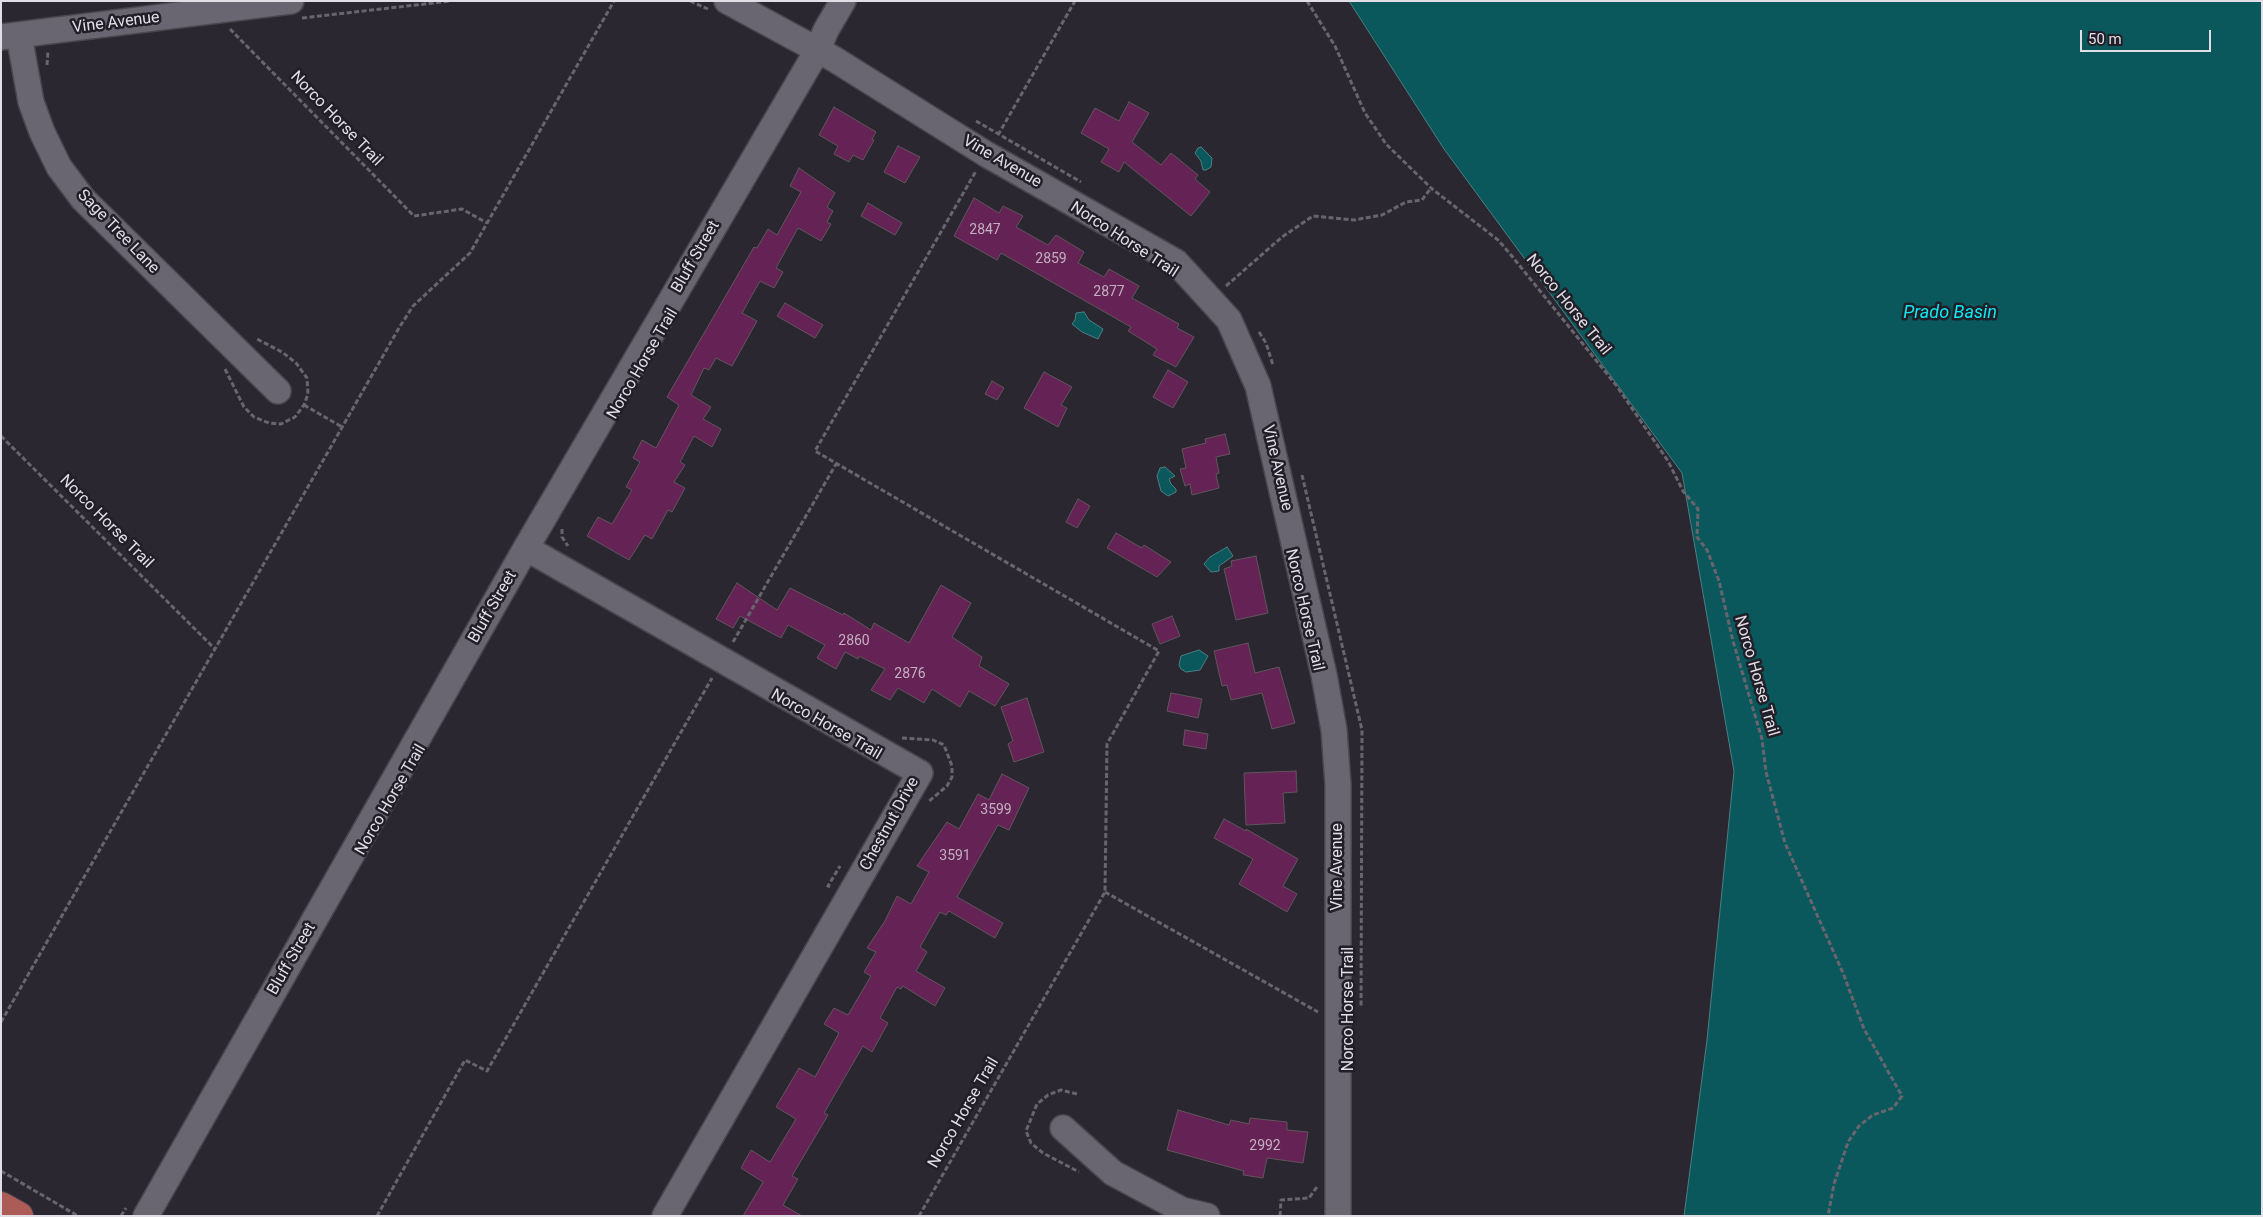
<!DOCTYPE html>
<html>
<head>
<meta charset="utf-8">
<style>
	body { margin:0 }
	#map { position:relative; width:2263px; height:1217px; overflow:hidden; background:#2b2731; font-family:Roboto,sans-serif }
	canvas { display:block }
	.frame { position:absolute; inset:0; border:2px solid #e1dee5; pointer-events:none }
	.scale { position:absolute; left:2080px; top:30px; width:131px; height:22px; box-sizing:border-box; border:2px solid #e1dee5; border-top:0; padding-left:6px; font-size:15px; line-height:18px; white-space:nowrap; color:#e1dee5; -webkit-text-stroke:4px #211e27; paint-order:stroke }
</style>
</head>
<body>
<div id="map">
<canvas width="2263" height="1217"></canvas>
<div class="frame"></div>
<div class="scale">50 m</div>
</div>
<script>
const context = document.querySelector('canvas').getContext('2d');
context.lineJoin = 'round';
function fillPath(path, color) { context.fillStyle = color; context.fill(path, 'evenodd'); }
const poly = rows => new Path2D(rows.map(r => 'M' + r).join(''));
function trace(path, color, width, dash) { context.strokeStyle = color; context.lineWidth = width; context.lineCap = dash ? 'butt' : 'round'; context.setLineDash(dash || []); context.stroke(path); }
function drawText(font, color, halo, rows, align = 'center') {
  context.font = font + ' Roboto,sans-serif'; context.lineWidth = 5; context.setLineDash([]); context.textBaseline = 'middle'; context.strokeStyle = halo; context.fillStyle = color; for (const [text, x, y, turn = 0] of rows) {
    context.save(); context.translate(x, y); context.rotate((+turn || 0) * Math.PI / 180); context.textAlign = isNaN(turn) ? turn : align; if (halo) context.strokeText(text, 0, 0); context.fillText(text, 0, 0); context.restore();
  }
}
const water = poly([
	[1349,1,2262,1,2262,1216,1684,1216,1707,1040,1734,771,1682,473,1444,149,1349,1],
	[1201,147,1212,158,1211,167,1206,170,1203,170,1201,161,1195,153,1198,148,1201,147],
	[1084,312,1089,320,1103,329,1098,339,1082,332,1072,324,1075,320,1076,313,1084,312],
	[1165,467,1175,476,1169,479,1171,484,1176,489,1176,492,1168,496,1161,491,1157,476,1160,468,1165,467],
	[1227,547,1233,556,1219,566,1219,571,1211,572,1204,564,1210,557,1227,547],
	[1199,650,1208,656,1200,670,1186,672,1181,669,1179,665,1181,656,1199,650]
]);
fillPath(water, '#0a585b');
trace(water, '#4a8084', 1);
const building = poly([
	[1129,102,1149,113,1132,142,1161,165,1171,153,1198,175,1195,179,1210,192,1191,216,1124,162,1119,172,1101,162,1109,149,1081,133,1095,108,1119,121,1129,102],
	[834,107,876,132,872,139,874,140,863,160,853,155,849,162,834,154,838,146,819,135,834,107],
	[898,146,920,157,905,183,884,172,898,146],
	[799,168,835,193,827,207,833,211,827,222,831,224,821,241,798,228,776,268,783,272,774,288,760,281,742,313,757,321,732,366,716,358,709,370,704,368,691,395,711,407,703,419,721,429,712,447,694,436,680,462,685,465,674,482,685,488,672,512,668,510,652,539,645,535,629,560,587,536,598,517,612,524,632,490,626,487,640,462,633,458,642,440,656,448,679,405,667,397,754,247,757,248,768,229,777,235,801,192,790,186,799,168],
	[974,198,999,213,1003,206,1023,216,1016,227,1048,245,1056,235,1084,252,1078,263,1104,277,1109,269,1139,286,1132,298,1179,324,1177,328,1194,337,1176,367,1153,355,1157,349,1128,331,1131,327,1001,253,997,260,954,236,974,198],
	[868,203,902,223,895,235,861,216,868,203],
	[785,303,823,325,815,338,777,316,785,303],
	[1168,370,1188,382,1173,408,1153,397,1168,370],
	[1044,372,1072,387,1061,405,1067,408,1058,427,1024,408,1044,372],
	[992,381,1004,388,997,400,985,394,992,381],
	[1225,434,1230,454,1216,457,1219,473,1216,474,1219,488,1192,495,1190,484,1185,486,1180,469,1186,468,1182,449,1206,443,1205,439,1225,434],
	[1078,499,1090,506,1077,528,1066,522,1078,499],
	[1116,533,1142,548,1144,545,1171,562,1157,577,1107,548,1116,533],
	[1256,556,1268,613,1236,620,1224,569,1232,566,1231,561,1256,556],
	[737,583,777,610,790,588,843,615,844,613,871,630,874,623,909,643,941,585,971,603,952,637,982,657,979,666,1009,684,995,706,969,691,960,707,932,689,924,703,898,688,890,700,871,690,885,669,859,656,858,659,845,652,836,669,817,658,825,645,788,625,781,638,740,616,733,628,716,619,737,583],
	[1172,616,1180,636,1160,644,1152,624,1172,616],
	[1248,643,1255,673,1279,667,1295,723,1272,729,1262,693,1231,700,1227,685,1222,686,1214,651,1248,643],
	[1171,693,1202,699,1198,718,1167,711,1171,693],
	[1027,698,1044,752,1014,762,1008,744,1013,741,1001,707,1027,698],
	[1185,730,1208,734,1206,749,1183,745,1185,730],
	[1296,771,1297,792,1283,793,1285,823,1246,825,1244,773,1296,771],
	[1002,774,1029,788,1009,830,998,825,957,897,1003,923,995,938,949,911,946,915,940,912,920,947,927,952,916,971,945,988,935,1006,903,986,901,989,897,987,880,1018,888,1023,872,1052,863,1046,824,1113,828,1115,792,1176,798,1179,783,1205,802,1216,743,1216,763,1182,741,1168,751,1150,770,1162,796,1119,776,1107,799,1068,815,1077,839,1033,824,1024,834,1008,848,1015,871,976,864,972,876,952,867,948,885,921,897,896,911,904,929,872,917,866,947,822,959,829,978,794,989,800,1002,774],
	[1224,819,1246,831,1246,829,1298,859,1283,886,1297,894,1287,912,1239,884,1253,859,1214,838,1224,819],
	[1178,1110,1229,1125,1231,1120,1249,1124,1250,1118,1287,1122,1287,1130,1308,1132,1303,1163,1267,1158,1263,1178,1243,1175,1244,1171,1167,1150,1178,1110]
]);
fillPath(building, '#642354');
trace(building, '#61555d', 1);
const minor = poly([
	[727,1,834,59,986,154,1176,262,1229,320,1258,386,1324,675,1334,730,1338,785,1338,1216],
	[19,35,31,102,42,132,59,167,83,199,278,391],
	[1,37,291,1],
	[526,548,920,773,665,1216],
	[1063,1128,1113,1173,1182,1210,1207,1216],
	[146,1216,526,548,817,51,826,30,843,1]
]);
const major = poly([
	[1,1206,19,1216]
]);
trace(minor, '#49464e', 28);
trace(major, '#49464e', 30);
trace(poly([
	[690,1,708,9],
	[1307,1,1335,46,1365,113,1386,144,1431,188,1498,240,1511,255,1616,385,1668,461,1683,491,1698,509,1697,537,1707,550,1719,581,1733,641,1762,739,1766,772,1785,843,1843,973,1864,1029,1902,1096,1893,1108,1873,1115,1859,1126,1848,1142,1834,1184,1828,1216],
	[302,18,451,1],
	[230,29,414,216,462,209,487,223],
	[47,65,48,51],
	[976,121,1081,182],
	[998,135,1075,1],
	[1226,286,1282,237,1313,216,1354,220,1382,215,1406,202,1422,200,1431,188],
	[1259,332,1266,343,1273,365],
	[225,369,244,407,254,417,269,423,281,424,295,417,304,405,308,394,307,378,296,363,282,352,255,338],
	[304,405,342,427],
	[1,436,214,648],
	[1302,475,1362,730,1361,1006],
	[562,529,562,537,568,546],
	[733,642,836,464],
	[902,738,933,740,944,745,952,766,952,777,947,786,928,802],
	[830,887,828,886,840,866],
	[1105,892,1318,1012],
	[1,1022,399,328,413,306,470,253,614,1],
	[1077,1094,1061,1090,1048,1095,1037,1104,1026,1131,1031,1143,1043,1153,1079,1172],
	[1,1171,78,1216],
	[121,1216,126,1208],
	[377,1216,465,1060,487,1071,712,678],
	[919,1216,1105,892,1107,744,1159,651,815,451,976,171],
	[1280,1216,1281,1200,1309,1198,1317,1187]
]), '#69656e', 3, [5, 2.5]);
trace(minor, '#6a6671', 25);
trace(major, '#ad5b57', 28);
drawText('14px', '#c2afc1', null, [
	["2847",985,230],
	["2859",1051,259],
	["2877",1109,292],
	["2860",854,641],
	["2876",910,674],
	["3599",996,810],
	["3591",955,856],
	["2992",1265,1146]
]);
drawText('16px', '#e1dee5', '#211e27', [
	["Vine Avenue",116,23,-7],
	["Norco Horse Trail",336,119,46],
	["Vine Avenue",1002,162,30],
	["Sage Tree Lane",118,232,46],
	["Norco Horse Trail",1124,240,33],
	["Bluff Street",696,257,-60],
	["Norco Horse Trail",1568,305,51],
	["Norco Horse Trail",643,364,-60],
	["Vine Avenue",1277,468,77],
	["Norco Horse Trail",106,522,45],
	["Bluff Street",493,607,-60],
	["Norco Horse Trail",1304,610,77],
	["Norco Horse Trail",1756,676,74],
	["Norco Horse Trail",826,725,30],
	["Norco Horse Trail",391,800,-60],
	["Chestnut Drive",890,824,-61],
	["Vine Avenue",1338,867,-90],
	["Bluff Street",292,959,-60],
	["Norco Horse Trail",1349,1009,-90],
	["Norco Horse Trail",964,1113,-60]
]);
drawText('italic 18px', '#0ce9f2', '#211e27', [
	["Prado Basin",1950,313]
]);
</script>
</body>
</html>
